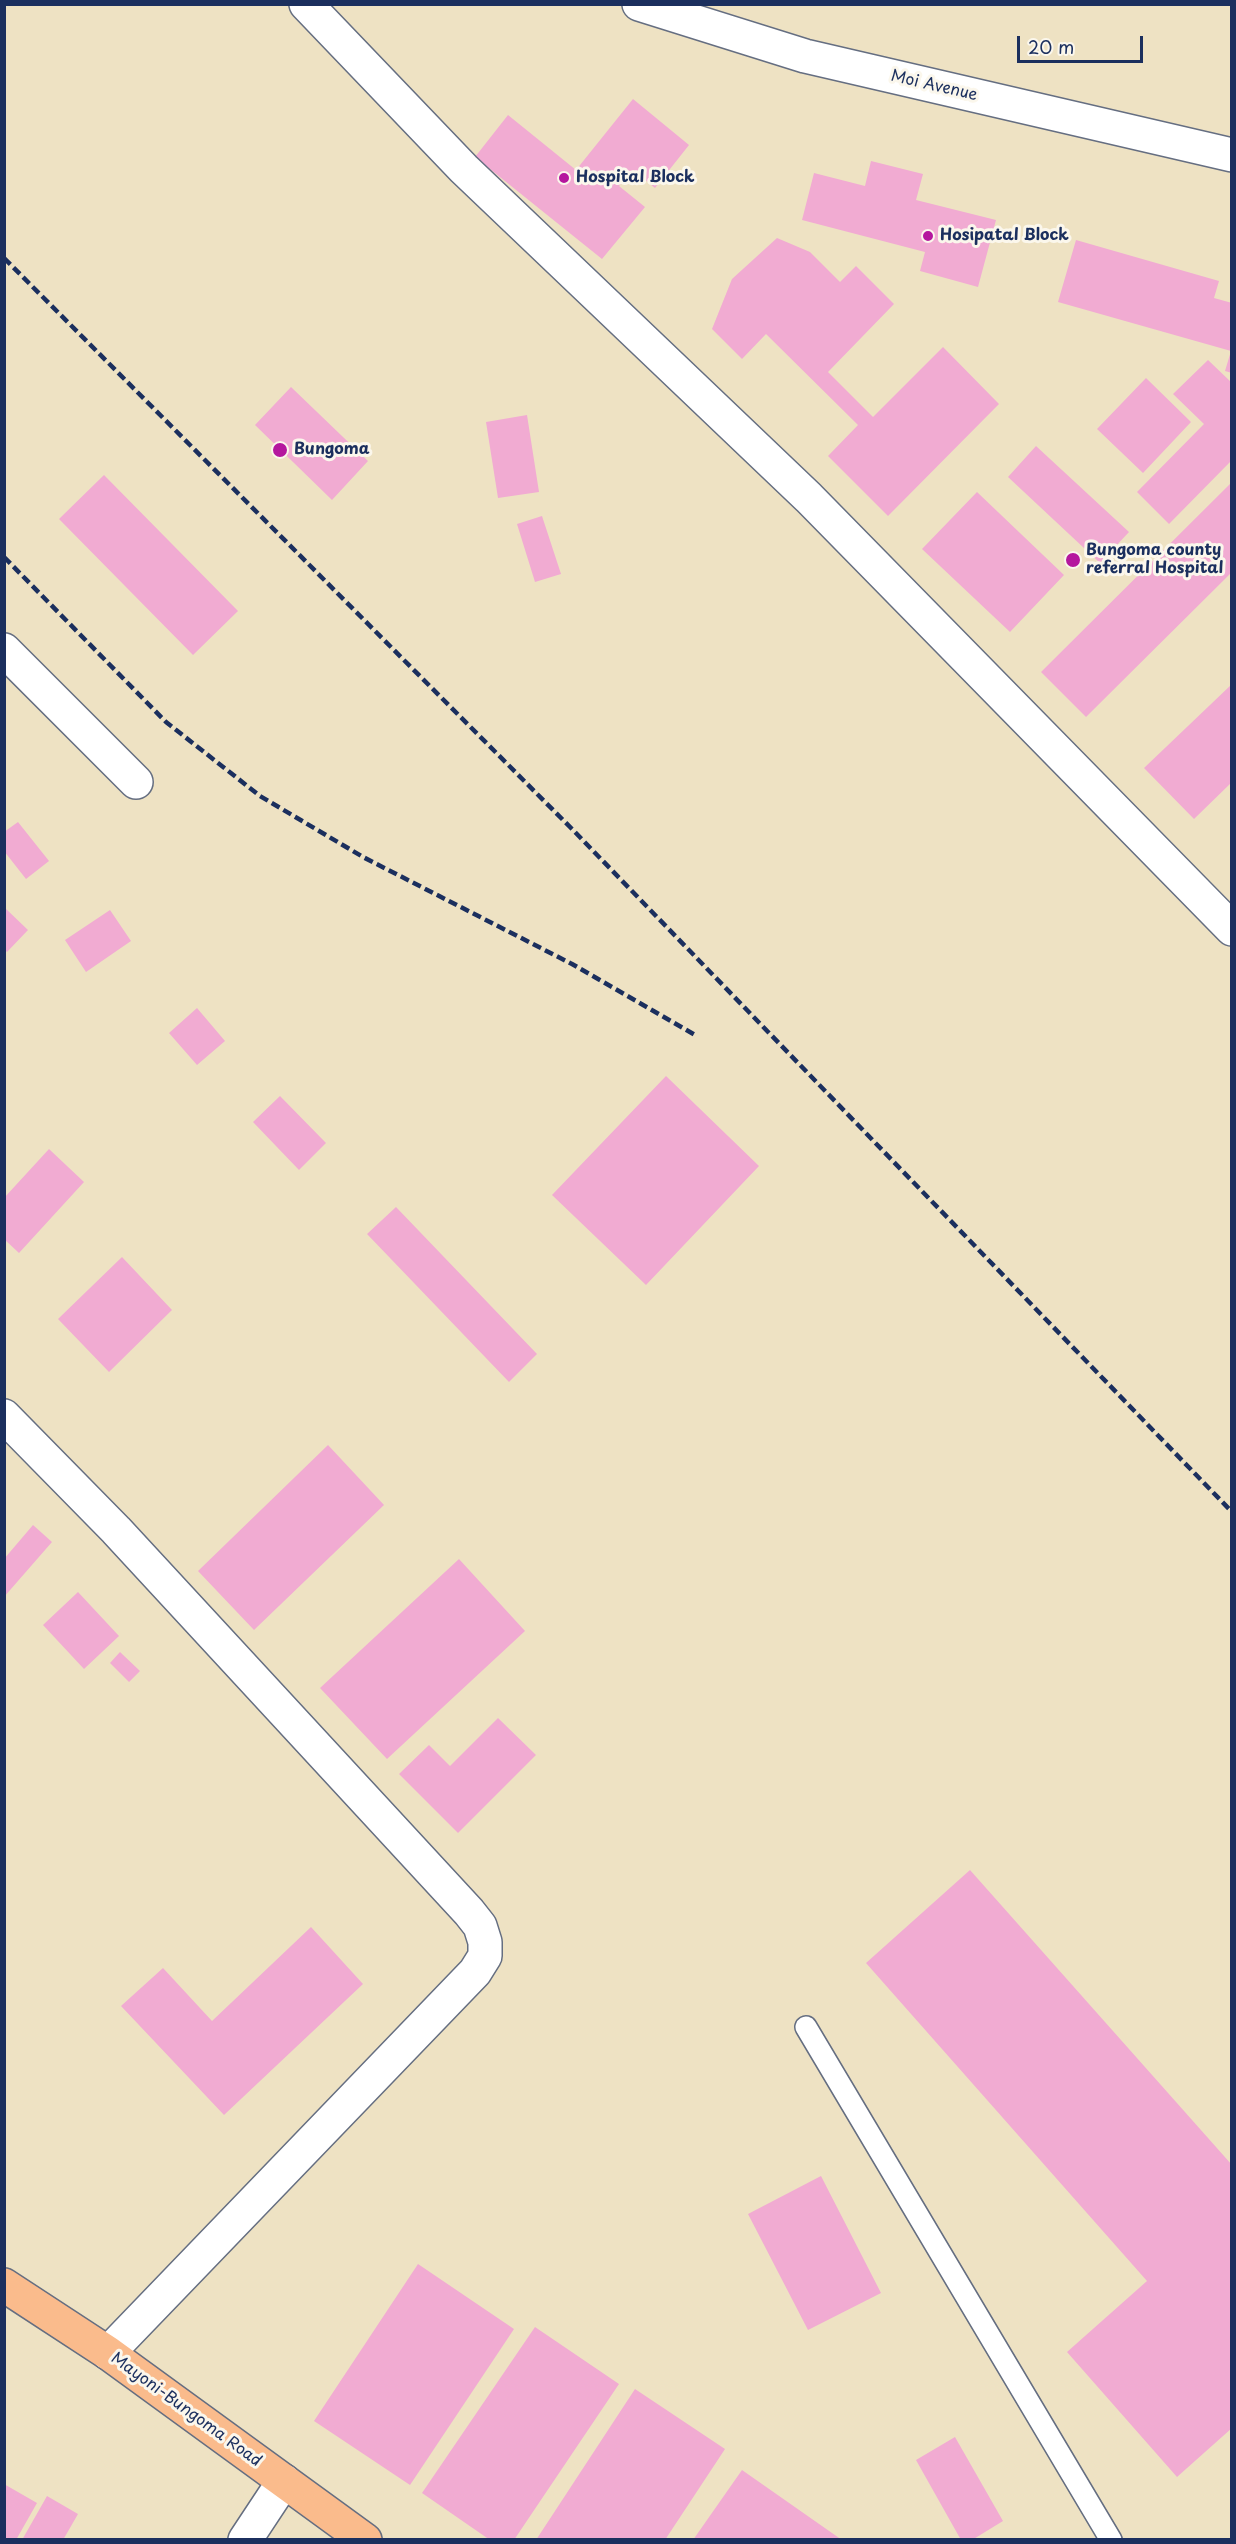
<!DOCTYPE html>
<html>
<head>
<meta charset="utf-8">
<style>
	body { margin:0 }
	#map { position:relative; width:1236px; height:2544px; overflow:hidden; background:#eee2c3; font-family:"Playpen Sans",sans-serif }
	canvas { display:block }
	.frame { position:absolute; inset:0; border:6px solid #1b2f5e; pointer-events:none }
	.scale { position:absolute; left:1017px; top:36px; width:126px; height:27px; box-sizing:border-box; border:3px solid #1b2f5e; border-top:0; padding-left:8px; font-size:18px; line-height:21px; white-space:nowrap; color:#1b2f5e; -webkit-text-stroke:4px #fbf7ec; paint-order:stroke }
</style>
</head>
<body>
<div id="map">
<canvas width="1236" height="2544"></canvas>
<div class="frame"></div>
<div class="scale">20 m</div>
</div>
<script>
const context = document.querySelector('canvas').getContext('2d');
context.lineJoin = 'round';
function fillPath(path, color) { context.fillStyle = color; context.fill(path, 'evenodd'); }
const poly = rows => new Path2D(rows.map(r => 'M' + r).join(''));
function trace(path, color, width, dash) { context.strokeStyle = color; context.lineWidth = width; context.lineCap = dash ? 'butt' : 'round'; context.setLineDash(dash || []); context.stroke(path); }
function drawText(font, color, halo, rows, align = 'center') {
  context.font = font + ' "Playpen Sans",sans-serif'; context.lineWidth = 6; context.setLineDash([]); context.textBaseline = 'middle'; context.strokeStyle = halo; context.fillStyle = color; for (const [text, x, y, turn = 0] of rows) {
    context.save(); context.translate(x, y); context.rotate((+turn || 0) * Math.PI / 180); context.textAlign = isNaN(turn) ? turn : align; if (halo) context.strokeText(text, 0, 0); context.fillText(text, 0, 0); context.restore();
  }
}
fillPath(poly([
	[633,99,689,145,655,188,633,170,619,186,645,207,602,259,475,157,508,115,576,170],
	[871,161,923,174,916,200,996,220,978,287,920,271,925,252,802,220,814,173,865,186],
	[777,238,810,252,840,282,856,266,894,304,828,372,873,417,943,347,999,404,888,516,828,456,858,425,766,334,742,359,712,329,732,279],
	[1076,240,1219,281,1214,298,1232,303,1232,373,1225,371,1231,351,1058,302],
	[1208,360,1232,383,1232,460,1169,524,1137,492,1204,424,1173,394],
	[1146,378,1191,422,1143,473,1097,429],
	[291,387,368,461,332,500,255,425],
	[527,415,539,492,498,498,486,422],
	[1036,446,1129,532,1100,563,1008,477],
	[104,475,238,611,193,655,59,519],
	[1232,482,1232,572,1086,717,1041,672],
	[977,492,1064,575,1010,632,922,549],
	[542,516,561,574,535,582,517,524],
	[1232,684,1232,782,1194,819,1144,768],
	[18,822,49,861,26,879,4,851,4,832],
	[4,907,28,930,7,952,4,949],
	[110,910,131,941,86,972,65,940],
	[197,1008,225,1041,197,1065,169,1033],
	[666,1076,759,1166,646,1285,552,1195],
	[280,1096,326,1143,299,1170,253,1122],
	[49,1149,84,1182,19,1253,4,1239,4,1198],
	[396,1207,537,1354,509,1382,367,1234],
	[122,1257,172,1310,109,1372,58,1319],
	[328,1445,384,1505,254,1630,198,1571],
	[33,1525,52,1542,4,1597,4,1559],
	[459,1559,525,1631,387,1759,320,1688],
	[78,1592,119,1636,84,1669,43,1625],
	[120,1652,140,1671,129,1682,110,1663],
	[498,1718,536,1755,458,1833,399,1774,429,1745,450,1766],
	[970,1870,1232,2165,1232,2428,1177,2477,1067,2352,1147,2281,866,1963],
	[311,1927,363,1984,224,2115,121,2006,163,1968,212,2021],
	[821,2176,881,2293,808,2330,748,2214],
	[418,2264,514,2329,410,2485,314,2421],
	[535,2327,619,2384,514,2540,490,2540,422,2493],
	[635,2389,725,2449,665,2540,536,2540],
	[955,2437,1003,2521,972,2540,961,2540,916,2460],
	[742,2470,842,2540,693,2540],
	[4,2484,37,2503,16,2540,4,2540],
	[47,2496,78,2514,63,2540,22,2540]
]), '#f1abd2');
const service = poly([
	[806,2027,1111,2540]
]);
const minor = poly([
	[306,4,464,169,809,498,1232,929],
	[4,650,136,782],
	[4,1416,116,1530,469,1912,480,1926,485,1942,485,1956,475,1972,108,2353],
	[245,2540,284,2481]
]);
const tertiary = poly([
	[639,4,805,56,1232,155]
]);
const primary = poly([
	[4,2285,108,2353,365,2540]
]);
trace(service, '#656e81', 24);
trace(minor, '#656e81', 36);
trace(tertiary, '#656e81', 36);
trace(primary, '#656e81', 36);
trace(service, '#fff', 21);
trace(minor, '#fff', 33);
trace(tertiary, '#fff', 33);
trace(primary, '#fabb8c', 33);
trace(poly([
	[4,258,572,829,1232,1512],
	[4,557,166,722,260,796,363,857,572,964,695,1035]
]), '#1b2f5e', 4.5, [9, 4.5]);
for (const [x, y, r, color] of [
	[564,178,6,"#b5179e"],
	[928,236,6,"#b5179e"],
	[280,450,8,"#b5179e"],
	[1073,560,8,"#b5179e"]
]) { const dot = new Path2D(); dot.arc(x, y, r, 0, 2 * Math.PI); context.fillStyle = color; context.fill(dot); trace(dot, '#fbf7ec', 2); }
drawText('16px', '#1b2f5e', '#fbf7ec', [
	["Moi Avenue",934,86,13],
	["Mayoni-Bungoma Road",186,2410,36]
]);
drawText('bold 16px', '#1b2f5e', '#fbf7ec', [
	["Hospital Block",576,178],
	["Hosipatal Block",940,236],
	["Bungoma",294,450],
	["Bungoma county",1086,551],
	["referral Hospital",1086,569]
], 'left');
</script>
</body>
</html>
